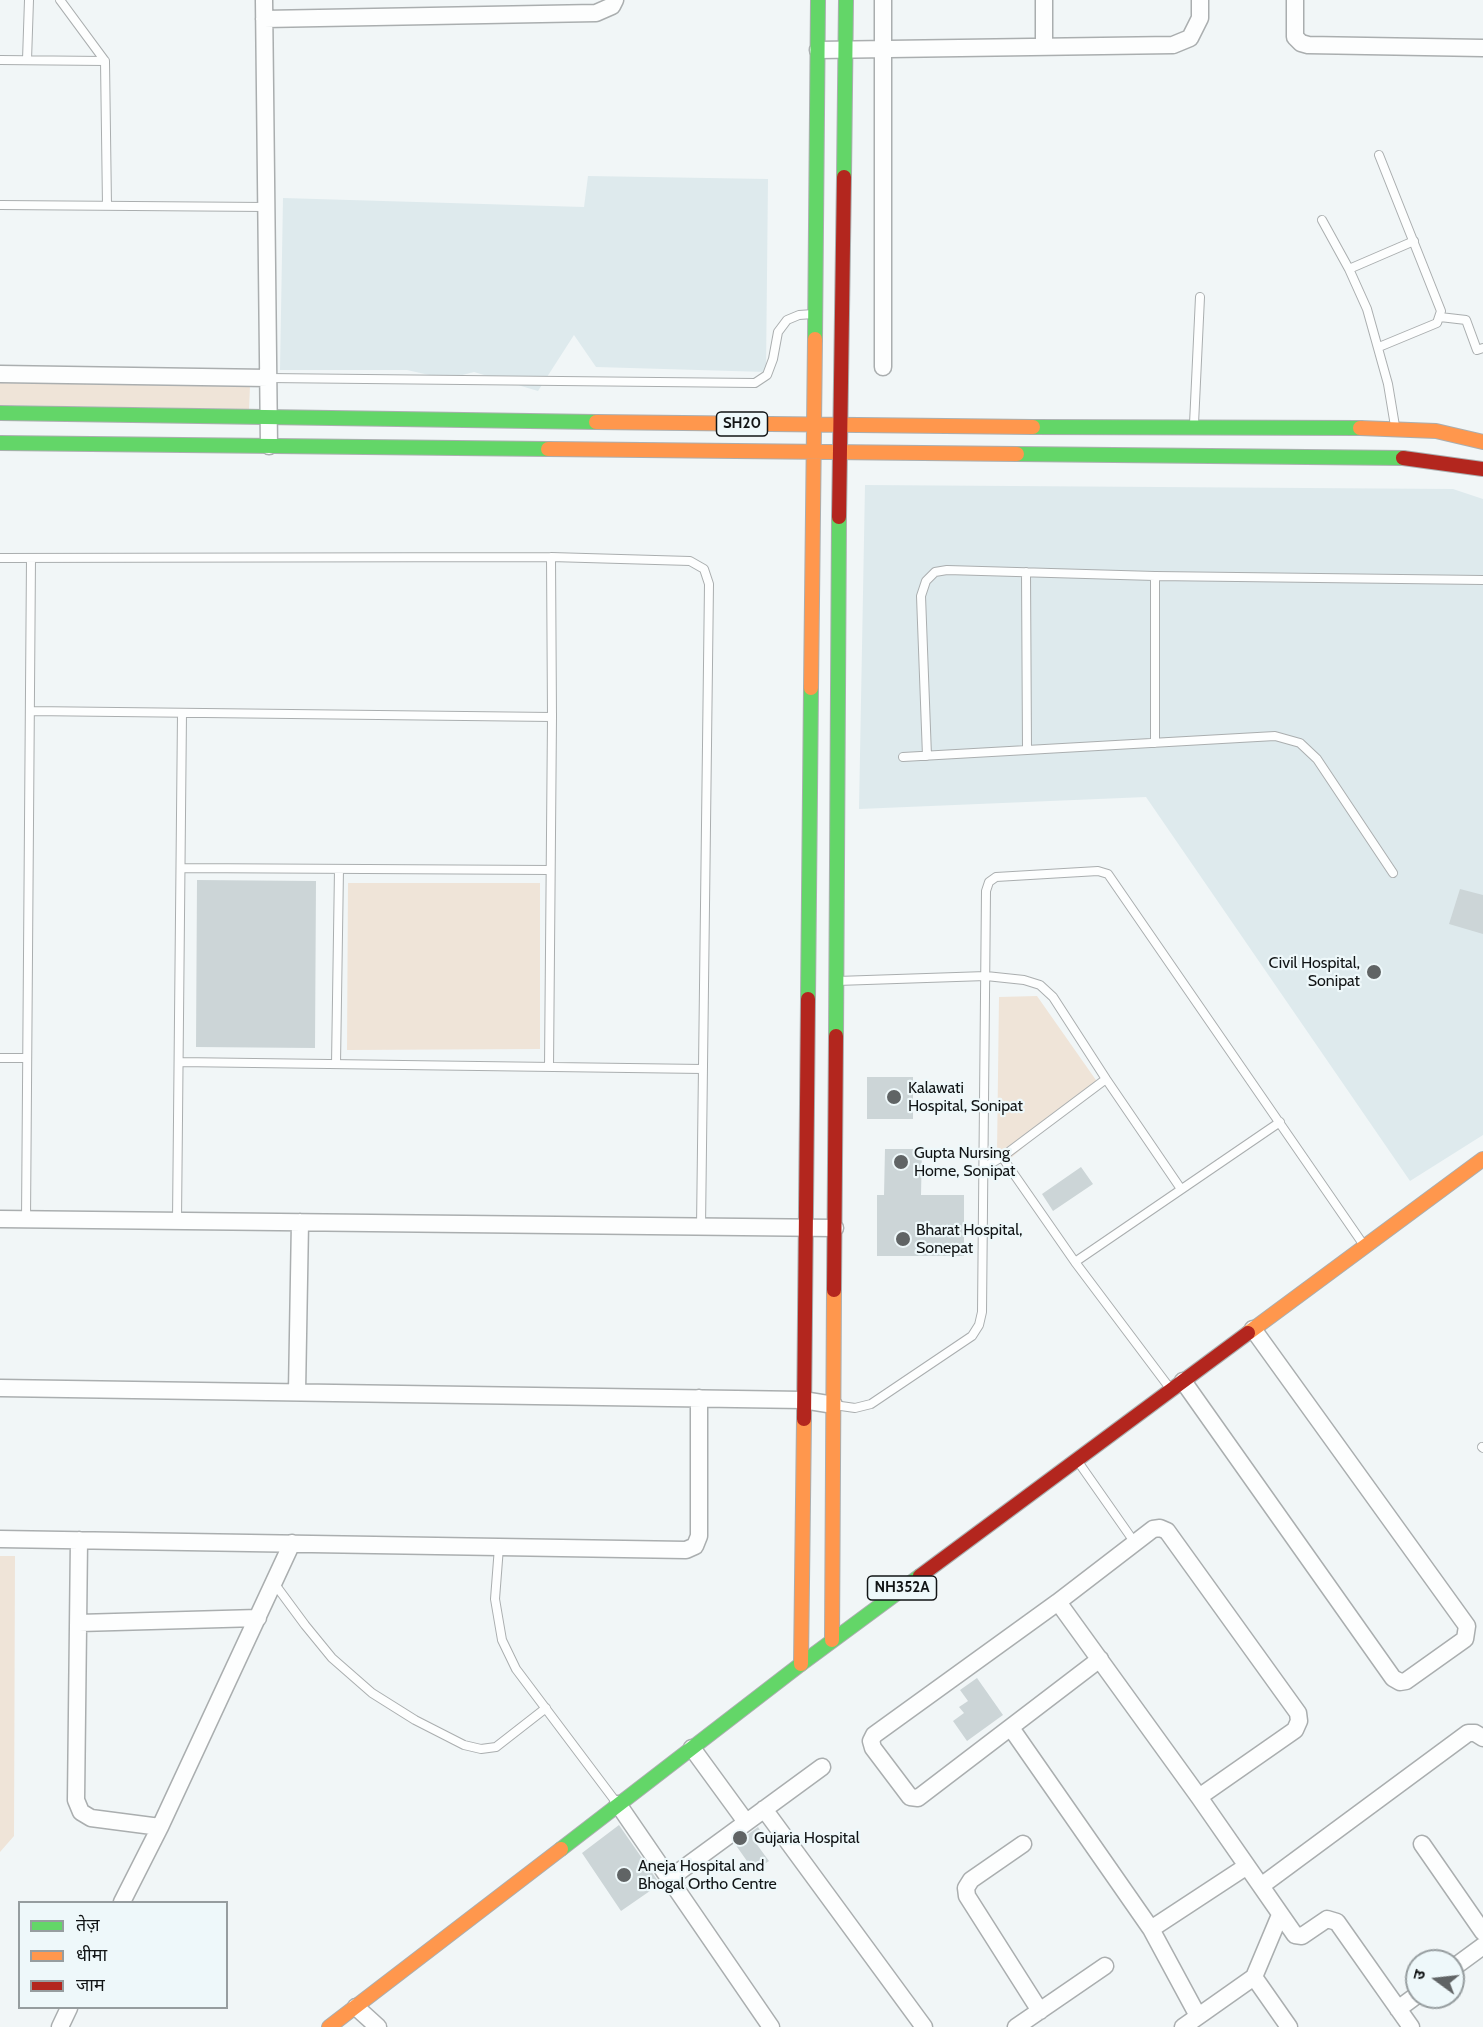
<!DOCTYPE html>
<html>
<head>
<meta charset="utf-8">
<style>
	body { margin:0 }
	#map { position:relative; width:1483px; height:2027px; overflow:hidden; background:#f1f6f7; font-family:Cabin,"Noto Sans Devanagari",sans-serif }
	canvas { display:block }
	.legend { position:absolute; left:18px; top:1901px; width:210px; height:108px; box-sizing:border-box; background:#eef8fa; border:2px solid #969d9f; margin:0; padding:8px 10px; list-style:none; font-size:18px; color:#121516 }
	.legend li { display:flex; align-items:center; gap:12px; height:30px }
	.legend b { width:30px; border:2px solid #969d9f }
	.north { position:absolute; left:1405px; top:1949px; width:60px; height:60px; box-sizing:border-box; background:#eef8fa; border:2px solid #969d9f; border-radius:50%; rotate:285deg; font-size:16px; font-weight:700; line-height:24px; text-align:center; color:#121516 }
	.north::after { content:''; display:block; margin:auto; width:21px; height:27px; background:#606465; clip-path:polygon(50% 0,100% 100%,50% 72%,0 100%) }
</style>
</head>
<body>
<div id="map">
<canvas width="1483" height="2027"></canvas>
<ul class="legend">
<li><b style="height:8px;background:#63d668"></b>तेज़</li>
<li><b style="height:8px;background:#ff974d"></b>धीमा</li>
<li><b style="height:8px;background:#b3261e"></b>जाम</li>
</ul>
<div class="north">उ</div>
</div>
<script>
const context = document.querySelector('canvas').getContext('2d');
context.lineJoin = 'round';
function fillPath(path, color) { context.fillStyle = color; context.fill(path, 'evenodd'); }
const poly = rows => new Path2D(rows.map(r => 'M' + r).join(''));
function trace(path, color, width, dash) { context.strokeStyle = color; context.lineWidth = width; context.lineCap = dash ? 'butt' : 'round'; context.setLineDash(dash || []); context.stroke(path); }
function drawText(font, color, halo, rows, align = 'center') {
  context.font = font + ' Cabin,sans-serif'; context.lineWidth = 4.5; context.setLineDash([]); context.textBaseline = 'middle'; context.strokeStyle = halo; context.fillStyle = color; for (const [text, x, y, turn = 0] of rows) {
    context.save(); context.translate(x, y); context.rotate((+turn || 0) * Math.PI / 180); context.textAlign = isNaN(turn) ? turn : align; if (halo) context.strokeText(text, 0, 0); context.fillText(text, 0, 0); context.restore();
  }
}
fillPath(poly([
	[588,176,768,179,766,372,596,367,574,335,538,391,474,372,447,379,407,370,280,370,283,198,584,207],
	[865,485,1453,489,1483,499,1483,1135,1410,1181,1146,797,859,809]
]), '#deeaed');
fillPath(poly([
	[0,383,250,386,249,409,0,405],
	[348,883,540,883,540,1049,347,1050],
	[1037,996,1098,1083,1011,1158,997,1153,999,997],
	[0,1556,15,1556,14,1836,0,1852]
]), '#efe4d8');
fillPath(poly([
	[197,880,316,881,315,1048,196,1047],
	[1460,889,1483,895,1483,934,1449,924],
	[867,1077,913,1077,913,1119,867,1119],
	[885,1149,922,1149,921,1195,964,1195,964,1256,877,1256,877,1195,884,1195],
	[1081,1167,1093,1184,1053,1211,1042,1194],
	[977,1678,1003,1715,967,1741,953,1721,964,1713,959,1707,968,1701,960,1690],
	[619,1825,660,1884,621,1911,582,1853],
	[758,1827,764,1836,755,1842,769,1861,754,1871,735,1844]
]), '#ccd5d7');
const lane = poly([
	[60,0,105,61,107,206],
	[0,60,105,61],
	[27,60,29,0],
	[0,205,266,207],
	[1322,220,1349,269,1367,309,1388,384,1395,426],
	[1349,269,1414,241],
	[1440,317,1466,320,1477,350,1483,348],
	[1379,347,1437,323,1441,311,1379,155],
	[268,378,755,383,767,375,773,359,778,332,787,320,799,315,813,314],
	[1194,424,1200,297],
	[0,558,551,557,690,561,704,569,709,584,701,1227],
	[1026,572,1027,750],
	[1155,576,1155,743],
	[30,711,552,717],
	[927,756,921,596,926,581,935,572,947,570,1155,576,1483,580],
	[903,757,1275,736,1300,743,1317,759,1393,873],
	[181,868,550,870],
	[837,981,986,976,1024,980,1040,985,1053,997,1106,1079,1181,1189],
	[0,1058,27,1058],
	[179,1062,703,1069],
	[336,1064,339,869],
	[549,1067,552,717,551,557],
	[1002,1157,1106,1079],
	[983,1168,1002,1157,1075,1262,1169,1387],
	[26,1219,31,558],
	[177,1221,182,713],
	[1075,1262,1280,1122],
	[834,1405,855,1408,871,1404,972,1336,979,1325,982,1312,986,891,989,882,996,877,1098,871,1108,874,1363,1244],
	[1482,1447,1483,1448],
	[1079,1463,1135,1543],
	[499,1547,495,1599,502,1640,516,1669,616,1802],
	[274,1583,305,1625,332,1658,372,1693,415,1720,464,1745,481,1749,496,1747,546,1708]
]);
const street = poly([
	[264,0,269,446],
	[1295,0,1295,37,1301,43,1308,45,1483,48],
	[264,19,596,13,612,6,615,0],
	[1044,46,1044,0],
	[818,50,1173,45,1190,38,1200,18,1200,0],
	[883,367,883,0],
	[0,374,268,378],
	[0,1219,835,1228],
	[1183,1381,1393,1678,1400,1682,1406,1681,1465,1639,1467,1626,1253,1329],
	[0,1388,803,1400,834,1405],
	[297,1392,300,1222],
	[0,1539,686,1550,695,1546,699,1536,699,1398],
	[79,1540,76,1800,81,1812,91,1818,160,1827],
	[1058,1602,1199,1797,1295,1935,1302,1936,1327,1919,1337,1922,1411,2027],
	[79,1623,258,1618],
	[1100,1659,918,1798,910,1797,873,1748,871,1741,874,1735,1058,1602,1153,1529,1160,1528,1167,1531,1298,1713,1299,1721,1295,1730,1199,1797],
	[1011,1728,1151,1929,1198,2016],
	[692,1748,746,1822],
	[618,1804,771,2027],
	[764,1809,924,2027],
	[1023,1844,971,1880,966,1888,967,1896,1040,2011],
	[1422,1844,1483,1932],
	[669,1879,822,1767],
	[1261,1886,1468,1733,1475,1733,1483,1738],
	[122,1902,160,1827,292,1543],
	[1151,1929,1247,1866],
	[1453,1968,1483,1946],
	[1254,1977,1289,2027],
	[356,2007,378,2027],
	[1398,2009,1417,1995],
	[60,2027,69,2008],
	[1016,2027,1105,1966],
	[1183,2027,1254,1977,1280,1915]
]);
const fast = poly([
	[844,177,846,0],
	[815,339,818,0],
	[0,413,596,422],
	[1033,427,1360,428],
	[0,443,548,449],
	[1017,454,1403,458],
	[808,999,811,688],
	[836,1036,839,517],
	[561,1849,801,1664,920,1576]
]);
const slow = poly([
	[596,422,1033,427],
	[1360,428,1436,431,1483,442],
	[548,449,1017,454],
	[811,688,815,339],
	[1248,1333,1483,1159],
	[832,1640,834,1290],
	[801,1664,804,1419],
	[329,2027,561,1849]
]);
const jam = poly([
	[1403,458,1483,469],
	[839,517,844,177],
	[834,1290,836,1036],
	[804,1419,808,999],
	[920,1576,1248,1333]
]);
trace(lane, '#aaaeaf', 10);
trace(street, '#aaaeaf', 19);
trace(fast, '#aaaeaf', 16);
trace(slow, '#aaaeaf', 16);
trace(jam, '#aaaeaf', 16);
trace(lane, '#fdfefe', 8);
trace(street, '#fdfefe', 16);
trace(fast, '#63d668', 14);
trace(slow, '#ff974d', 14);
trace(jam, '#b3261e', 14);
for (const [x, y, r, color] of [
	[1374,972,8,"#606465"],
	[894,1097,8,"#606465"],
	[901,1162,8,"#606465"],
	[903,1239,8,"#606465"],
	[740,1838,8,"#606465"],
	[624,1875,8,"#606465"]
]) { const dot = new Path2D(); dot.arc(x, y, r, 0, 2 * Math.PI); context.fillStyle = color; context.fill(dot); trace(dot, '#eef8fa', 2); }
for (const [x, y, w] of [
	[742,424,51],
	[902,1588,69]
]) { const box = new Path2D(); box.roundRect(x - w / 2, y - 12, w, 24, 4.5); context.fillStyle = '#eef8fa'; context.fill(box); trace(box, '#121516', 1.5); }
drawText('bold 15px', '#121516', null, [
	["SH20",742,424],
	["NH352A",902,1588]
]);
drawText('16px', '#121516', '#eef8fa', [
	["Civil Hospital,",1360,963,"right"],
	["Sonipat",1360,981,"right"],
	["Kalawati",908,1088],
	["Hospital, Sonipat",908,1106],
	["Gupta Nursing",914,1153],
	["Home, Sonipat",914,1171],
	["Bharat Hospital,",916,1230],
	["Sonepat",916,1248],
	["Gujaria Hospital",754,1838],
	["Aneja Hospital and",638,1866],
	["Bhogal Ortho Centre",638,1884]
], 'left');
</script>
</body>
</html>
